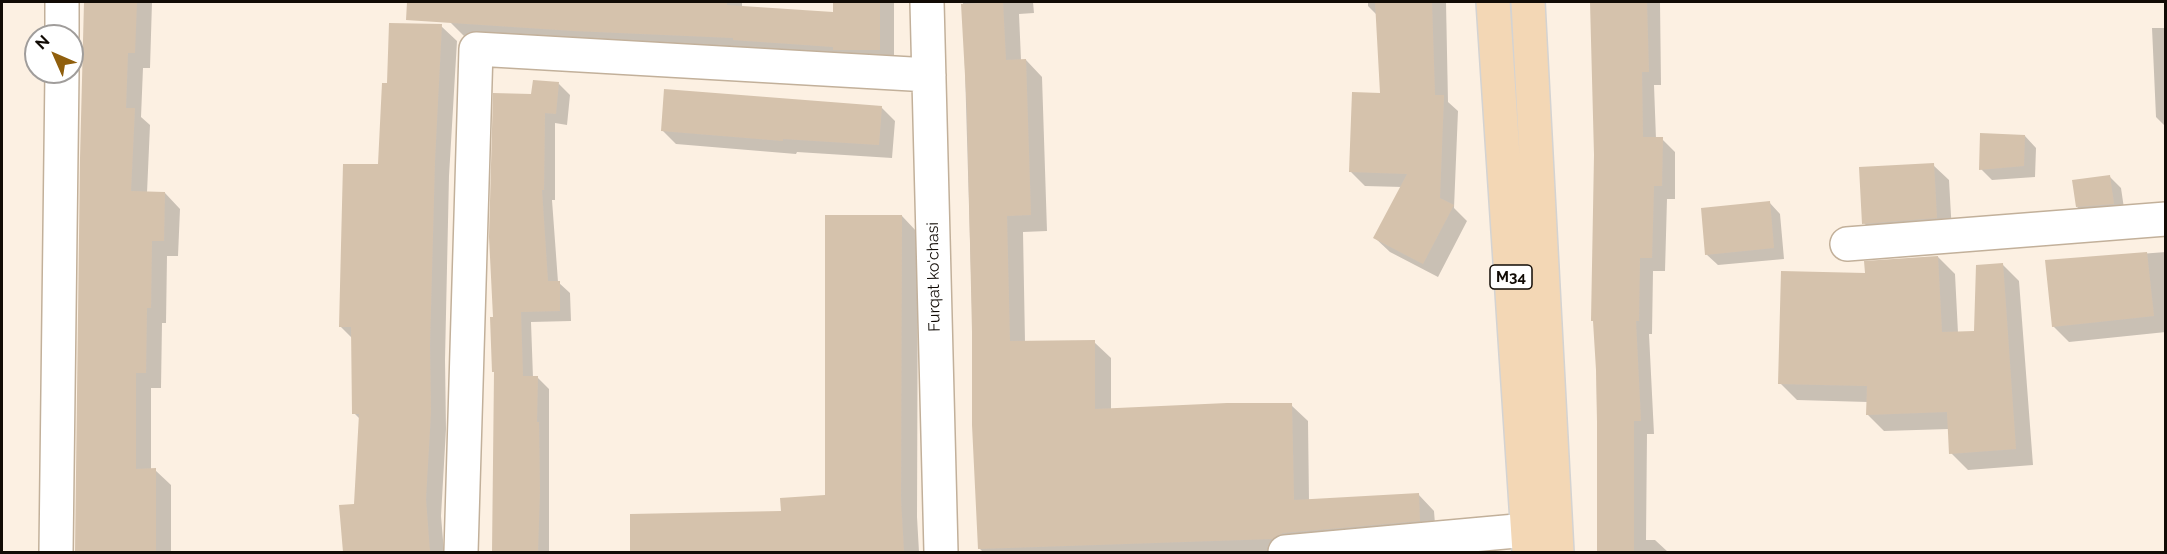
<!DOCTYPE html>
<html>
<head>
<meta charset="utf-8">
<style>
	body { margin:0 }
	#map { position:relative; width:2167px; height:554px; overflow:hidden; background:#fcf0e2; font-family:Raleway,sans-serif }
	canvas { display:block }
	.frame { position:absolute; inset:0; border:3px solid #110b05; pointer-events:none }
	.north { position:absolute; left:24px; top:24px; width:60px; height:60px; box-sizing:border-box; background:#fff; border:2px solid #a09d9b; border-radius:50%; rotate:315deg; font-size:16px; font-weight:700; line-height:24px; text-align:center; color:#110b05 }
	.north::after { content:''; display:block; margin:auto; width:21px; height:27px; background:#905f0d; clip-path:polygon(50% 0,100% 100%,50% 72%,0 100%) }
</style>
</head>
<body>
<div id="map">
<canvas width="2167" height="554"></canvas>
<div class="frame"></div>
<div class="north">N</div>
</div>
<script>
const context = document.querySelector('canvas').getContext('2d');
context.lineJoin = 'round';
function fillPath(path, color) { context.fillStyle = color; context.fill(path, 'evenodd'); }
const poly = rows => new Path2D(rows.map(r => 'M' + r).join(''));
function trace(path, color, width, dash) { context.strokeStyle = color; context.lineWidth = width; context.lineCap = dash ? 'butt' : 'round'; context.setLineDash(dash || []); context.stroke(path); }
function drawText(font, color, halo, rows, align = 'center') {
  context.font = font + ' Raleway,sans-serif'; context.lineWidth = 4.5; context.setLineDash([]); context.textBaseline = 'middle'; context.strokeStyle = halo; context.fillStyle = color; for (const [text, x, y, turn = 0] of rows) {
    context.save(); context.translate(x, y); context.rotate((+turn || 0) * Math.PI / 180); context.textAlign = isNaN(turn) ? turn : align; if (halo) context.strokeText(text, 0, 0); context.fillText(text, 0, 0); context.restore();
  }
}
fillPath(poly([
	[86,2,152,2,150,68,143,68,141,117,150,125,147,193,165,193,180,209,178,256,167,256,166,323,162,323,161,388,151,388,151,470,155,470,171,485,171,552,77,552,81,158],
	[452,2,742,2,742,7,835,13,835,2,894,2,894,64,465,37,450,22],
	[963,2,1033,2,1034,13,1019,14,1021,60,1026,60,1042,77,1047,231,1023,232,1025,342,1094,342,1111,358,1111,410,1291,405,1308,421,1309,501,1418,494,1434,511,1436,537,1291,552,983,552,979,548],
	[1368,2,1446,2,1448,102,1458,111,1454,208,1467,221,1438,277,1390,252,1375,238,1402,187,1365,186,1351,172,1382,95,1378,16,1368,6],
	[1591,2,1660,2,1661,85,1654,85,1656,139,1662,139,1675,152,1675,199,1667,199,1665,271,1653,271,1652,334,1649,334,1654,434,1647,434,1646,540,1655,540,1668,552,1597,552,1597,541,1598,541,1595,155],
	[441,26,457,41,449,176,445,360,446,429,441,516,444,552,345,552,341,507,356,505,361,420,354,413,353,339,340,326,380,165,389,85],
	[2152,28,2166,28,2166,127,2156,117],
	[559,84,570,95,567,125,555,123,555,200,552,200,558,282,570,293,571,321,531,322,533,378,538,378,549,389,549,552,494,552,494,318,533,96],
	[881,107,895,121,892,158,797,152,796,154,676,144,662,130],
	[2025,136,2036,148,2035,177,1992,180,1981,169],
	[1933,165,1949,180,1952,233,1879,239,1864,223],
	[2110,177,2121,188,2125,215,2089,218,2077,207],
	[1769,202,1780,214,1784,259,1718,265,1706,254],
	[902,216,918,233,917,517,919,552,632,552,631,516,782,512,826,496],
	[2166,252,2166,332,2069,342,2053,326,2047,261],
	[1938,257,1955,274,1958,333,1975,333,2002,264,2019,281,2033,465,1968,470,1951,453,1949,429,1884,431,1867,414,1868,402,1797,400,1780,383,1867,274]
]), '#0003');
fillPath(poly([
	[84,2,137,2,135,53,128,53,126,108,135,108,131,191,165,192,164,241,152,241,151,308,147,308,146,373,136,373,136,469,156,468,156,551,75,551,80,158],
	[407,2,727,2,727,5,833,12,833,2,880,2,880,50,833,50,833,47,733,40,733,38,574,31,406,20],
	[1003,2,1006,60,1026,59,1031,215,1007,216,1010,341,1095,340,1095,409,1227,403,1292,403,1294,500,1419,493,1420,521,1283,533,1272,539,978,549,972,425,972,332,967,111,961,4],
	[1375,2,1432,2,1435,95,1444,95,1440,198,1454,205,1423,264,1373,238,1407,174,1349,172,1352,92,1380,93],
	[1590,2,1647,2,1649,72,1642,72,1643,137,1663,137,1662,186,1654,186,1652,258,1640,258,1639,321,1636,321,1641,421,1634,421,1634,552,1597,552,1597,422,1596,370,1593,321,1591,321,1594,155],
	[389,23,442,24,435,160,430,344,431,412,426,499,430,552,343,552,339,505,354,504,359,414,352,414,351,327,339,327,343,164,378,164,382,83,387,83],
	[533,80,559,82,556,114,545,113,544,190,542,190,548,281,560,281,560,311,521,312,523,376,538,376,537,422,539,422,540,491,538,552,492,552,494,372,492,372,490,317,493,317,489,237,493,93,531,94],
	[664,89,882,106,879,145,783,139,783,141,661,131],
	[1980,133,2025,135,2024,166,1979,170],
	[1934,163,1937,218,1862,224,1859,167],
	[2110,175,2114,204,2076,207,2072,180],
	[1770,201,1774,248,1705,255,1701,208],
	[825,215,902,215,901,500,904,552,630,552,630,514,781,511,780,498,825,495],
	[2147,252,2154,316,2052,327,2045,260],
	[1938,256,1942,332,1974,331,1976,265,2003,263,2016,449,1949,454,1947,412,1866,415,1867,386,1778,384,1781,271,1865,273,1864,261]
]), '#d5c2ac');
const minor = poly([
	[927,2,941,552],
	[62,36,62,2],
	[1847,244,2166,219],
	[56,552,62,72],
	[461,552,476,49,929,75],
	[1285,552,1527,530]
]);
const major = poly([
	[1493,2,1529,552],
	[1528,2,1557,552]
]);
trace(minor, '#c2b09a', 36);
trace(major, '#d4d3d2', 36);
trace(minor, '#fff', 33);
trace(major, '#f3d7b5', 33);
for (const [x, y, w] of [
	[1511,277,42]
]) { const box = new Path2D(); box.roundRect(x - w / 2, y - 12, w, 24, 4.5); context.fillStyle = '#fff'; context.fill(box); trace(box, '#110b05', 1.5); }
drawText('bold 15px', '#110b05', null, [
	["M34",1511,277]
]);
drawText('16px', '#110b05', '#fff', [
	["Furqat ko'chasi",934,277,-91]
]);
</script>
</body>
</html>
